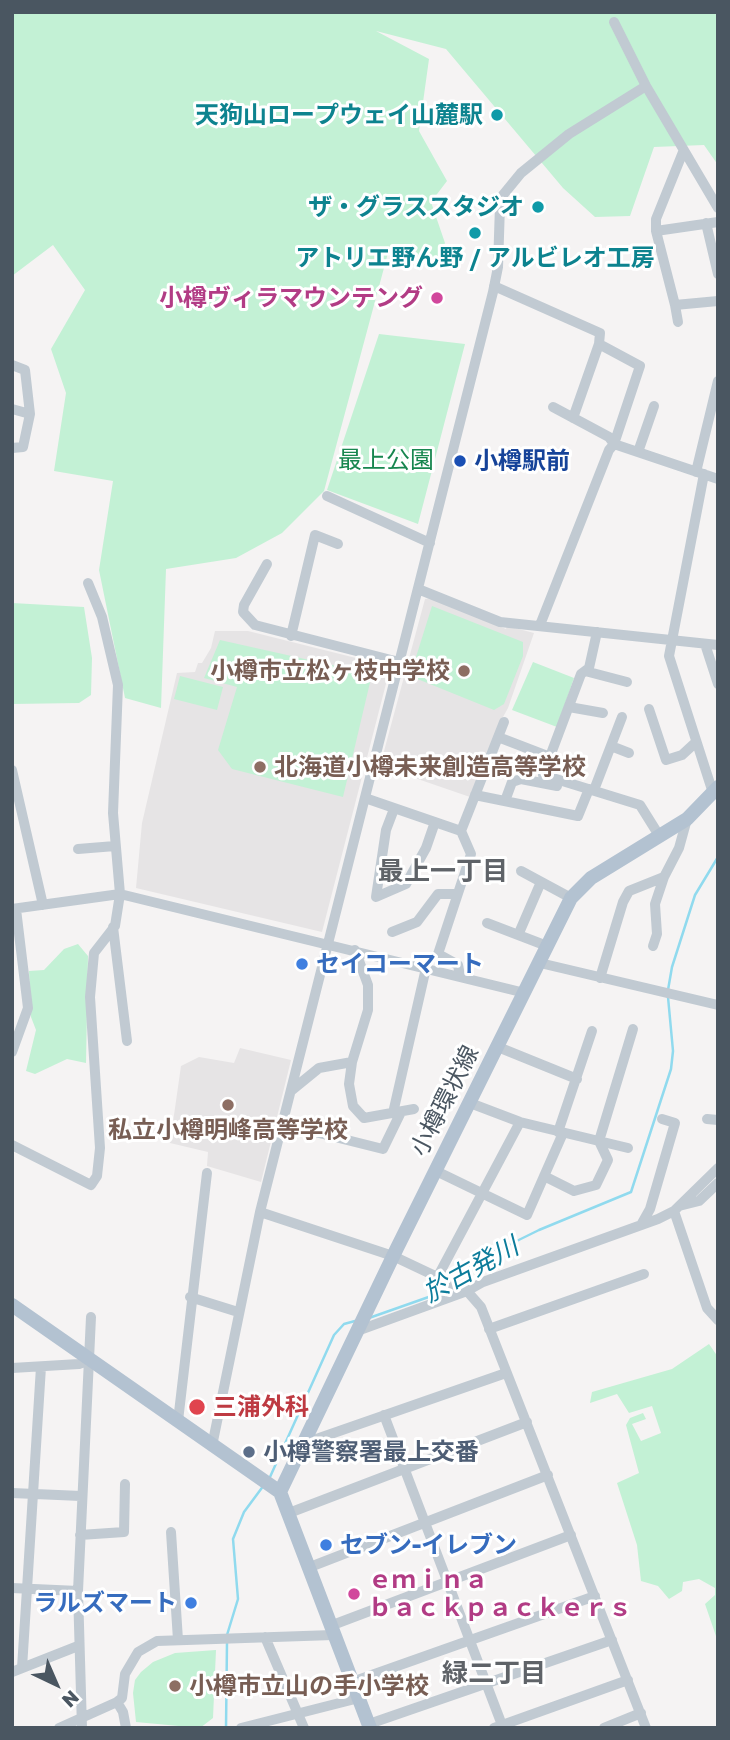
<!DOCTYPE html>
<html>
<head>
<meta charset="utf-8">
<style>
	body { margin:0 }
	#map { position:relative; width:730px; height:1740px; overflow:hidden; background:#f5f3f3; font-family:"Golos Text",sans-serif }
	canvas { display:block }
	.frame { position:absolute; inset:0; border:14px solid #4a5661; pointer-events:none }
	.north { position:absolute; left:21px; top:1649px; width:70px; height:70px; -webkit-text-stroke:5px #fff; paint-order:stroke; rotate:136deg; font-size:19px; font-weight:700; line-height:28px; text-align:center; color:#4a5661 }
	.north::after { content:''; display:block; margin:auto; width:24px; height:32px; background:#4a5661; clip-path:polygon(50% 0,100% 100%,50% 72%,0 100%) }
</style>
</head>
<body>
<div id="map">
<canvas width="730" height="1740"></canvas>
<div class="frame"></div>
<div class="north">N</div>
</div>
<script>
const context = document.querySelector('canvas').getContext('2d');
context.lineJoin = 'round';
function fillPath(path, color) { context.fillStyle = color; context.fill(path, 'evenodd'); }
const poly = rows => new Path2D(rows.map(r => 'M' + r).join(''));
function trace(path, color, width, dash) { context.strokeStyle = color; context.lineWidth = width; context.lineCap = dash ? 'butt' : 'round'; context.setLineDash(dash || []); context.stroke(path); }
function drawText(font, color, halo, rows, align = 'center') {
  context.font = font + ' "Golos Text","Noto Sans JP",sans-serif'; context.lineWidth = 6; context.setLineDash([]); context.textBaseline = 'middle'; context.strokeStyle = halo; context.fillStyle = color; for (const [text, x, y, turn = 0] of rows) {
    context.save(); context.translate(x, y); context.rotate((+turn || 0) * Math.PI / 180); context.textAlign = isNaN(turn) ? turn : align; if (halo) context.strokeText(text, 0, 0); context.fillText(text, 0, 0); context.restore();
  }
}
fillPath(poly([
	[431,598,506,629,507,626,534,633,508,708,498,726,470,797,380,766,425,599],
	[215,631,248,631,384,665,388,676,322,932,136,888,142,823,177,673,195,672,198,663,202,663,211,648],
	[240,1048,291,1060,261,1182,207,1166,208,1152,170,1143,181,1066,199,1057,234,1063]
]), '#e6e4e5');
fillPath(poly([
	[12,12,718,12,718,165,704,145,654,147,630,216,595,217,563,188,446,49,376,31,429,59,419,131,447,181,431,202,445,243,434,268,388,253,324,491,282,533,236,558,166,569,161,708,125,698,99,570,113,481,54,471,66,393,51,349,85,290,53,245,12,276],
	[379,334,465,344,418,524,327,490],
	[12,603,84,607,92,658,91,695,79,703,12,704],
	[432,606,523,642,523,656,504,704,494,710,410,676],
	[220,640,372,674,343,797,232,769,218,750,237,687,204,678],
	[533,662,574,678,557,727,512,710],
	[180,676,223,687,217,710,174,699],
	[78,944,88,956,86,1063,67,1059,35,1074,26,1071,36,1030,31,1017,29,971,44,970,64,949],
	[709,1344,718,1357,718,1642,705,1604,715,1595,715,1588,699,1579,683,1582,682,1591,669,1599,658,1586,641,1581,637,1545,617,1483,639,1473,626,1425,630,1418,643,1413,646,1419,632,1424,641,1441,661,1433,652,1406,629,1413,617,1394,590,1403,592,1392,672,1369],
	[216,1650,213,1718,200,1728,136,1722,133,1693,135,1680,141,1672,153,1662,175,1653]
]), '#c3f1d5');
trace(poly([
	[668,990,672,967,695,895,718,857],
	[453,1280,474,1262,539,1230,631,1192,671,1069,673,1051,668,997],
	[369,1318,440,1293,449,1285],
	[270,1477,334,1335,344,1324,355,1321],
	[227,1635,238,1599,233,1539,244,1512,264,1485],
	[226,1728,227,1642]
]), '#90daee', 2.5);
trace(poly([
	[614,22,646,86,718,208],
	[683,152,656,219,656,231,675,305,718,301],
	[706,223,718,274],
	[656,231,718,222],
	[494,286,600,333,599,344,640,366,614,444,609,450,540,625],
	[675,305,678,322],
	[12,365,25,370,30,414,23,447,12,448],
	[553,407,609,437,614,444,718,479],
	[12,409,30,414],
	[573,418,599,344],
	[638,452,654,406],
	[696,472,718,381],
	[704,474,669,656,713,793],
	[327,496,430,543],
	[267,564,244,605,243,612,255,625,399,662],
	[418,589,500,622,718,645],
	[597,632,589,668,581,674,543,775,640,805,660,837],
	[291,636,315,535,338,544],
	[705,644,718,684],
	[585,671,627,682],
	[569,707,603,713],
	[649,709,666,760,682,755,695,743],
	[498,737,550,757],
	[611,746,629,753],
	[12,770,43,905],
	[594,790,622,717],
	[475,795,578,816,589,789],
	[365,798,461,831],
	[505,801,512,782,521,779,557,786],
	[394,809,386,830,376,897,406,884,426,848,435,822],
	[78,849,115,846],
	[521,871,571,898],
	[12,909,120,894,525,993],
	[487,923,547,946],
	[113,927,127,1041],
	[392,932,417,922,438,894,457,894],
	[519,933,541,882],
	[653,946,657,934,655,904,664,877],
	[355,950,368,985,368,1010,352,1062,349,1084,353,1106,364,1118,414,1109],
	[540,963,718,1005],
	[460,976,458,965,438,954,471,854,461,831,504,722],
	[600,978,623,902,629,891,664,877,679,848,687,819],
	[498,1047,577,1079],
	[12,1052,28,1008,16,909],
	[292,1090,319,1068,352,1062],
	[470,1103,520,1122,628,1148],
	[393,1113,426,968],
	[707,1119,718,1120],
	[283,1124,383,1149,401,1112],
	[558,1132,592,1031],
	[12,1145,91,1185,97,1176,100,1148,90,997,94,953,115,926,120,894,113,813,118,685,102,617,88,583],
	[436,1171,527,1215,563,1133],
	[544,1176,574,1191,596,1185,608,1160,599,1141,633,1029],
	[679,1206,699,1201,718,1183],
	[674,1211,707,1308,718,1320],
	[260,1212,393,1256,467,1291,481,1307,646,1728],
	[641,1225,650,1209,675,1123,662,1119],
	[437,1278,520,1122],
	[190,1297,238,1312],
	[489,1329,644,1274],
	[357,1331,467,1291,483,1282,658,1219,674,1211,718,1168],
	[12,1368,79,1364,90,1360],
	[384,1415,502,1725],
	[178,1421,207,1173],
	[302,1444,506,1373],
	[212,1446,260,1212,493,292,498,267,500,205,503,195,521,173,569,134,646,86],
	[12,1493,81,1496],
	[289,1513,527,1422],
	[171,1532,178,1640],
	[80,1535,124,1532,125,1484],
	[310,1567,548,1475],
	[12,1588,78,1591],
	[330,1626,571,1535],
	[265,1637,304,1728],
	[22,1668,41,1367],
	[12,1672,78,1646],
	[352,1682,595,1596],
	[117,1702,123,1712,126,1728],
	[369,1724,612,1640],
	[59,1728,117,1702,122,1698,125,1674,138,1652,157,1641,333,1635],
	[82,1728,78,1591,91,1317],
	[241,1728,359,1698],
	[494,1728,628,1680],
	[604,1728,641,1713]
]), '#c1cad2', 10);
trace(poly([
	[12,1305,280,1492,370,1728],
	[280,1492,397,1248,571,898,591,878,687,819,718,787]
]), '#b3c2d1', 14);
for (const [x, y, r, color] of [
	[497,115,7,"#0f9aa8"],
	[538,207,7,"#0f9aa8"],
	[475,233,7,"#0f9aa8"],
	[437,298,7,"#d1479c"],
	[460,461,7,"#1a4fb4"],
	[464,671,7,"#8d6e63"],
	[260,767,7,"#8d6e63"],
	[302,964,7,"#3f7fe0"],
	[228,1105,7,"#8d6e63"],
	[197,1407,9,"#e0444e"],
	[249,1452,7,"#5c6f8a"],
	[326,1545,7,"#3f7fe0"],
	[354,1594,7,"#d1479c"],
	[191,1603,7,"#3f7fe0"],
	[175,1686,7,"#8d6e63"]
]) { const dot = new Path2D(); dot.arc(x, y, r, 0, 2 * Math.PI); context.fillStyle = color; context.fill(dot); trace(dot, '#fff', 2.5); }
drawText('bold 24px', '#0d838f', '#fff', [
	["天狗山ロープウェイ山麓駅",483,115],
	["ザ・グラススタジオ",524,207],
	["アトリエ野ん野 / アルビレオ工房",475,258,"center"]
], 'right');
drawText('bold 24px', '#b23c85', '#fff', [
	["小樽ヴィラマウンテング",423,298],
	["ｅｍｉｎａ",368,1580,"left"],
	["ｂａｃｋｐａｃｋｅｒｓ",368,1608,"left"]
], 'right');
drawText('24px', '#17864f', '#fff', [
	["最上公園",386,460]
]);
drawText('bold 24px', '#164399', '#fff', [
	["小樽駅前",474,461]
], 'left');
drawText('bold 24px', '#785e54', '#fff', [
	["小樽市立松ヶ枝中学校",450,671,"right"],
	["北海道小樽未来創造高等学校",274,767],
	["私立小樽明峰高等学校",228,1130,"center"],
	["小樽市立山の手小学校",189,1686]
], 'left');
drawText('bold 24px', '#366cbe', '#fff', [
	["セイコーマート",316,964],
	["セブン-イレブン",340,1545],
	["ラルズマート",177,1603,"right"]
], 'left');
drawText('24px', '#4a5661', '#fff', [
	["小樽環状線",445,1101,-63]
]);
drawText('bold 24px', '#be3a42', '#fff', [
	["三浦外科",213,1407]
], 'left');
drawText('bold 24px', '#4e5e75', '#fff', [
	["小樽警察署最上交番",263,1452]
], 'left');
drawText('bold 26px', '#5f6368', '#fff', [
	["最上一丁目",443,872],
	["緑二丁目",494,1674]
]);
drawText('italic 26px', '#0c7c9b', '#fff', [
	["於古発川",471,1270,-29]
]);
</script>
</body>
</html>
